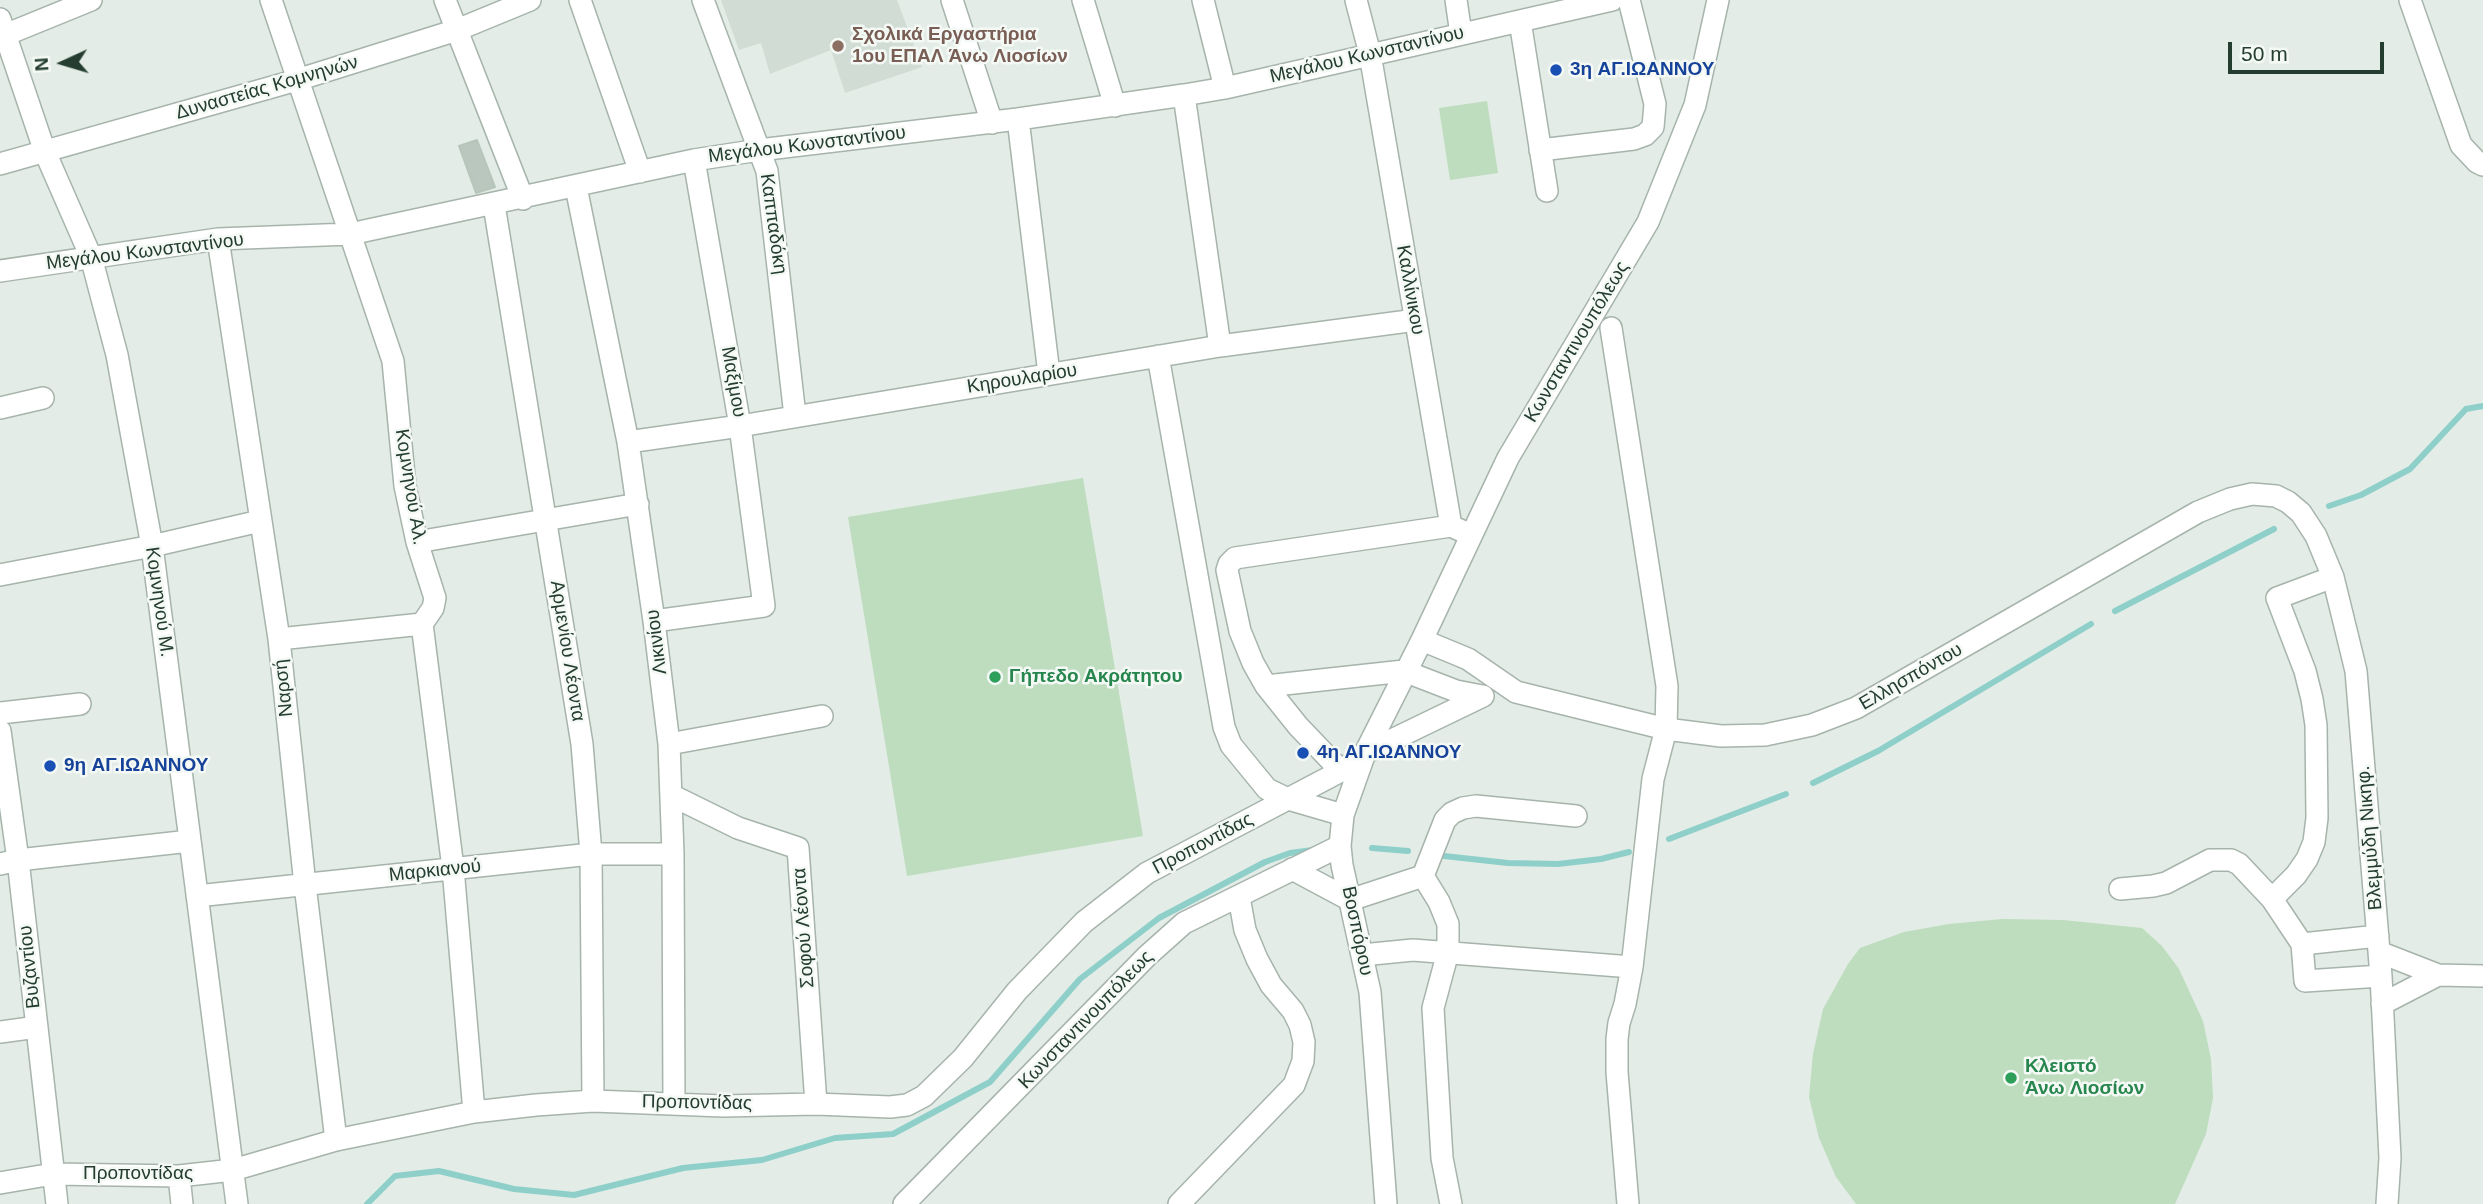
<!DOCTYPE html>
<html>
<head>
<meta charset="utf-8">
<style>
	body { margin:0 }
	#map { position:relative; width:2483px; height:1204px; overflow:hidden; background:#e3ece6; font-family:Arial,sans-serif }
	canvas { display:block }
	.north { position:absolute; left:28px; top:28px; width:70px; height:70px; -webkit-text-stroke:5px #f4f9f5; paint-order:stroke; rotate:266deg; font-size:19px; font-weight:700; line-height:28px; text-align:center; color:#243d30 }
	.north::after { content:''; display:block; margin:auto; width:24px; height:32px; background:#243d30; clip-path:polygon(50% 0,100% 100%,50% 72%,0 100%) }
	.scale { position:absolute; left:2228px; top:42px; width:156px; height:32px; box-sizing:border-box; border:4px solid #243d30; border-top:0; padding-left:9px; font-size:21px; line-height:24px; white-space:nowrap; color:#243d30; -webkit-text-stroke:5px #f4f9f5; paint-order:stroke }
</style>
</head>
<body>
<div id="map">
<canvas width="2483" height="1204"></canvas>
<div class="north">N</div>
<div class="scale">50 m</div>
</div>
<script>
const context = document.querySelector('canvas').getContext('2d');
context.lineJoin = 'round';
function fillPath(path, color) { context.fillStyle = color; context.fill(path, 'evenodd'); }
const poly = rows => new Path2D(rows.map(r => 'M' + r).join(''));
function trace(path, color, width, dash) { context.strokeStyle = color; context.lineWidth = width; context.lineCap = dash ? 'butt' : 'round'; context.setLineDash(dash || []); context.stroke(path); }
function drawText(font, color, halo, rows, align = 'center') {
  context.font = font + ' Arial,sans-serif'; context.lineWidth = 5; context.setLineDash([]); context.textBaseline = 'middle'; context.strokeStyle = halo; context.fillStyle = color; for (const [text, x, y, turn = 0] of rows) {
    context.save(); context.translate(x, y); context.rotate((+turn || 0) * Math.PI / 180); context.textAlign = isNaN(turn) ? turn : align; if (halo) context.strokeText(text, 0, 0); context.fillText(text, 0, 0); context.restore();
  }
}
fillPath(poly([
	[721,0,897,0,922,67,845,93,831,50,770,74,761,43,739,50]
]), '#d1dcd5');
fillPath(poly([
	[1487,101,1498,173,1450,180,1439,108],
	[1083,478,1143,836,907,876,848,517],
	[2002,919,2063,920,2142,928,2162,946,2179,969,2203,1021,2211,1059,2213,1098,2206,1134,2175,1204,1856,1204,1836,1177,1819,1138,1809,1097,1813,1054,1823,1009,1848,964,1860,948,1904,932,1949,924]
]), '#bdddbe');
trace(poly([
	[2329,506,2361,495,2410,469,2466,409,2483,406],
	[2115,611,2274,529],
	[1813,783,1878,751,2091,624],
	[1669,839,1786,794],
	[1372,848,1408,851],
	[1444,856,1508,863,1558,864,1601,859,1629,852],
	[367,1204,395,1176,439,1171,514,1189,574,1195,683,1168,762,1160,835,1138,893,1134,990,1082,1080,979,1159,918,1265,862,1290,853,1313,850]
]), '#8ecfc9', 6);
const building = poly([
	[477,140,495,187,476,193,459,146,477,140]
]);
fillPath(building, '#b9c7be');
trace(building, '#b6c6bb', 2);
const minor = poly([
	[271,0,393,361,405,486,417,542,435,598,433,608,422,624,453,868,474,1112],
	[445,0,523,199],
	[580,0,640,172],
	[703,0,767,171,795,416],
	[952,0,992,123],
	[1083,0,1115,106],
	[1203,0,1225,88],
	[1356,0,1370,54,1451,526],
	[1456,0,1461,34],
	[2410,0,2461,145,2477,162,2483,165],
	[0,19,45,152,91,257,117,355,152,546,237,1204],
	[1520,21,1547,191],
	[5,35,91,0],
	[1184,95,1220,346],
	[1018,119,1049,374],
	[1540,150,1634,139,1645,135,1653,127,1655,104,1629,0],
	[0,164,297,80,457,30,530,0],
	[576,187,628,442,654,621,669,744,673,854,674,1104],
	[494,205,582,744,591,854,593,1101],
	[218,239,279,639,305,885,336,1140],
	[0,271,218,239,350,234,694,160,759,150,1018,119,1184,95,1225,88,1612,0],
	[1158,356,1224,727,1231,745,1267,789,1288,799,1343,815],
	[0,408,43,398],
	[628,442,740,426,1220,346,1416,320],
	[417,542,638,504],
	[0,575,152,546,260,521],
	[654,621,764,606,740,426,694,160],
	[279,639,422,624],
	[1422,640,1468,659,1516,692,1666,729,1721,736,1765,735,1812,725,1856,708,2198,512,2230,499,2252,494,2276,496,2288,502,2301,513,2316,536,2333,577,2356,671,2381,976,2390,1158,2387,1204],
	[1266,686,1404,671,1456,691,1482,696],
	[0,713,80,704],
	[0,731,18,860,57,1204],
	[669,744,822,716],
	[1341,771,1298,726,1266,686,1253,663,1240,631,1227,570,1229,564,1235,558,1451,526,1462,531],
	[671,795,738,828,798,848,816,1104],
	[0,864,18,860,190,841],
	[1292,869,1350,900,1423,876,1439,902,1448,924,1448,952,1433,1008,1442,1158,1451,1204],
	[1423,876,1445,820,1452,813,1463,808,1476,806,1576,816],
	[2120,889,2153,886,2166,883,2210,860,2231,860,2239,864,2272,899,2302,944],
	[197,896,591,854,673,854],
	[2272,899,2296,875,2307,859,2314,842,2317,818,2316,725,2312,699,2305,671,2277,598,2333,577],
	[2378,936,2302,944,2305,981,2381,976],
	[2379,952,2438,975,2483,976],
	[1362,955,1413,950,1632,967,1653,779,1666,729,1667,686,1611,328],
	[2382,1004,2438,975],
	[0,1032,37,1027],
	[179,1176,182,1204],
	[0,1183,53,1174,179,1176,233,1170,336,1140,474,1112,536,1105,593,1101,723,1106,816,1104,890,1107,907,1105,924,1096,963,1058,1017,991,1084,922,1147,873,1341,771,1365,753,1483,696],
	[904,1204,1147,956,1184,923,1340,846],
	[1179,1204,1294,1085,1303,1061,1304,1042,1300,1025,1293,1011,1271,985,1257,959,1245,930,1239,897],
	[1386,1204,1370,992,1342,865,1340,846,1343,815,1365,753,1422,640,1508,458,1648,222,1695,105,1718,0],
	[1628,1204,1617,1072,1617,1039,1619,1023,1625,1004,1632,967]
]);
trace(minor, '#a6b4ac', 24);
trace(minor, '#fff', 21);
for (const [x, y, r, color] of [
	[838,46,7,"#8d6e63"],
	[1556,70,7,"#1a4fb4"],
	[995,677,7,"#2e9e5b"],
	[1303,753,7,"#1a4fb4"],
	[50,766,7,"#1a4fb4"],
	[2011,1078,7,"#2e9e5b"]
]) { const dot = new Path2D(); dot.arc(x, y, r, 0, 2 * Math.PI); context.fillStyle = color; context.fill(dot); trace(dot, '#f4f9f5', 2.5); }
drawText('bold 19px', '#785e54', '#f4f9f5', [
	["Σχολικά Εργαστήρια",852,35],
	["1ου ΕΠΑΛ Άνω Λιοσίων",852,57]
], 'left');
drawText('19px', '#243d30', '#f4f9f5', [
	["Μεγάλου Κωνσταντίνου",1367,55,-13],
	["Δυναστείας Κομνηνών",267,88,-16],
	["Μεγάλου Κωνσταντίνου",807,145,-7],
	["Καππαδόκη",773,224,82],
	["Μεγάλου Κωνσταντίνου",145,252,-7],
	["Καλλίνικου",1410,290,80],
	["Κωνσταντινουπόλεως",1577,342,-59],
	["Κηρουλαρίου",1022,379,-9],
	["Μαξίμου",733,382,80],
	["Κομνηνού Αλ.",410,487,81],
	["Κομνηνού Μ.",159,602,82],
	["Λικινίου",657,642,-97],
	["Αρμενίου Λέοντα",567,651,81],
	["Ελλησπόντου",1911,677,-30],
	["Ναρσή",284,688,-96],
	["Βλεμμύδη Νικηφ.",2370,838,-95],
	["Προποντίδας",1203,844,-28],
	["Μαρκιανού",435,871,-6],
	["Σοφού Λέοντα",804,928,-94],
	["Βοσπόρου",1357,931,78],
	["Βυζαντίου",30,967,-96],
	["Κωνσταντινουπόλεως",1086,1020,-46],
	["Προποντίδας",697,1103,1],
	["Προποντίδας",138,1174]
]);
drawText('bold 19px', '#164399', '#f4f9f5', [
	["3η ΑΓ.ΙΩΑΝΝΟΥ",1570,70],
	["4η ΑΓ.ΙΩΑΝΝΟΥ",1317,753],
	["9η ΑΓ.ΙΩΑΝΝΟΥ",64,766]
], 'left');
drawText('bold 19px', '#27864d', '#f4f9f5', [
	["Γήπεδο Ακράτητου",1009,677],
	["Κλειστό",2025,1067],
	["Άνω Λιοσίων",2025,1089]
], 'left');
</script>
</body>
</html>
